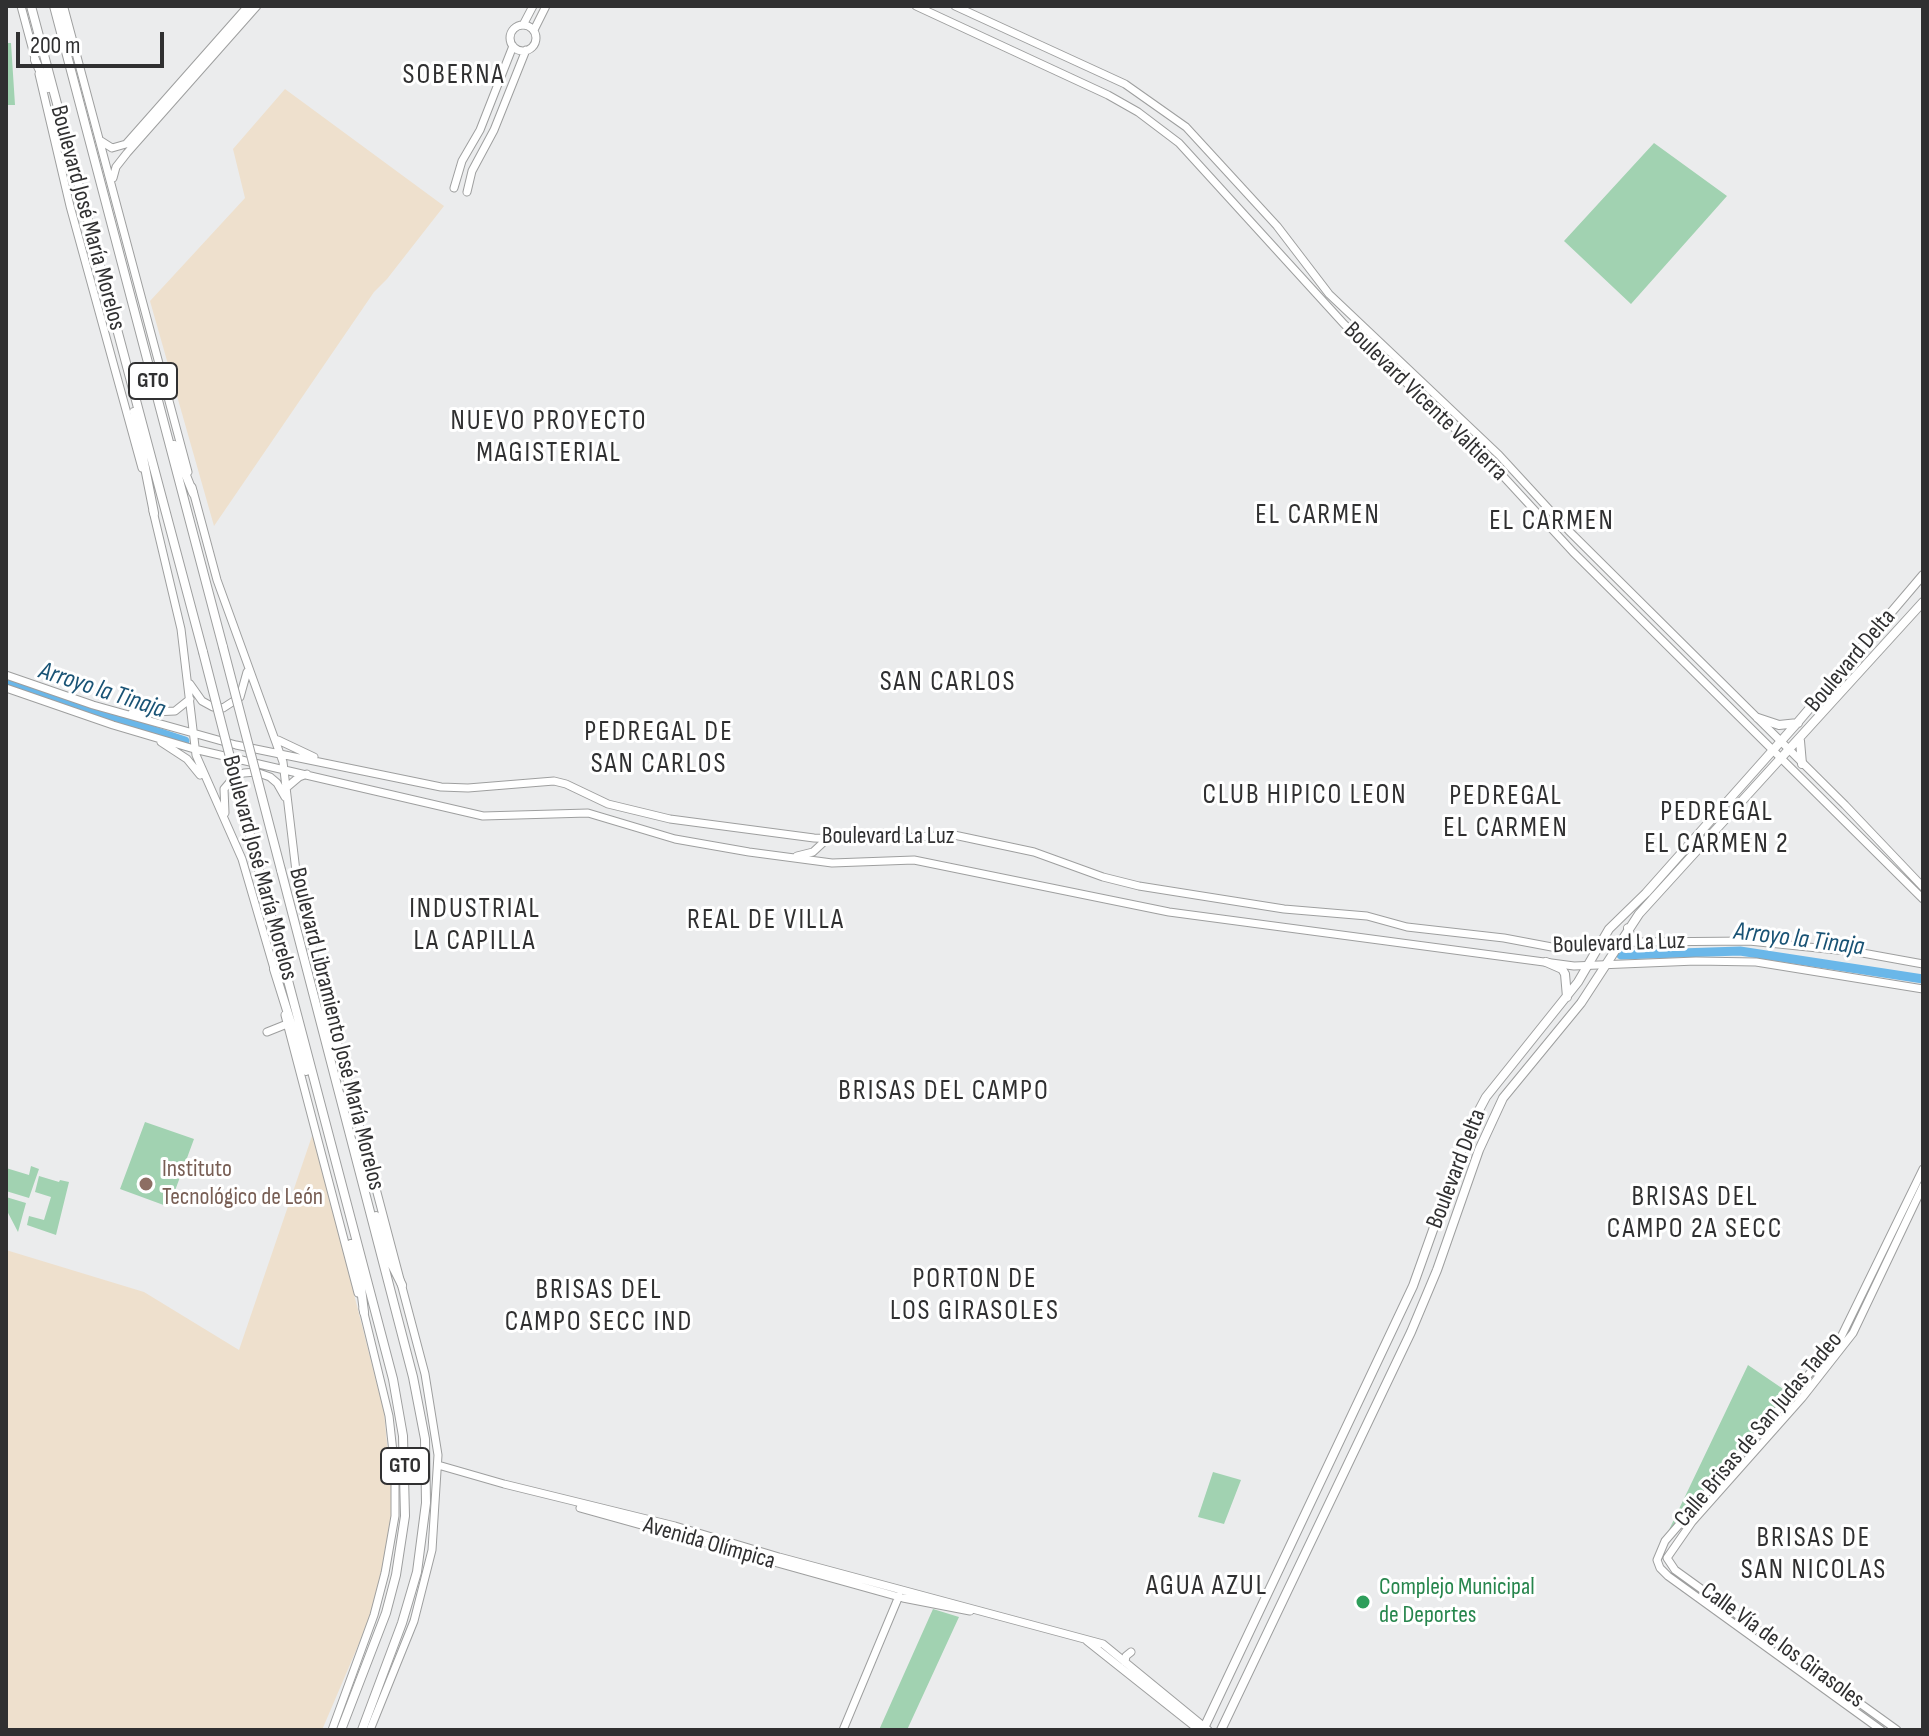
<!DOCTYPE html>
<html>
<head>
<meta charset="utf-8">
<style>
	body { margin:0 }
	#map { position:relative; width:1929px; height:1736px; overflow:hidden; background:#ebeced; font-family:"Sofia Sans Condensed",sans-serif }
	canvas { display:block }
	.frame { position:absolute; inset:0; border:8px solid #303031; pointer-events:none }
	.scale { position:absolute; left:16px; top:32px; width:148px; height:36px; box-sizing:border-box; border:4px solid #303031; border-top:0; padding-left:10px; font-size:24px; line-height:28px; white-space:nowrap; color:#303031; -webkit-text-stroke:6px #fff; paint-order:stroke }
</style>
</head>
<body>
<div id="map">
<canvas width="1929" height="1736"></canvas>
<div class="frame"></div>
<div class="scale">200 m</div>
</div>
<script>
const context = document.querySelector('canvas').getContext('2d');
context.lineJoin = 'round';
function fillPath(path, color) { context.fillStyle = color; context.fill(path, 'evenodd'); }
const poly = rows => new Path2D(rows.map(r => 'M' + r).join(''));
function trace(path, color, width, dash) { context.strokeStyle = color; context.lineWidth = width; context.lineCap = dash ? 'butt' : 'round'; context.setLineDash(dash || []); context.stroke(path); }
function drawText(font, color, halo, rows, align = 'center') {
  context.font = font + ' "Sofia Sans Condensed",sans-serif'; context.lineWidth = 6; context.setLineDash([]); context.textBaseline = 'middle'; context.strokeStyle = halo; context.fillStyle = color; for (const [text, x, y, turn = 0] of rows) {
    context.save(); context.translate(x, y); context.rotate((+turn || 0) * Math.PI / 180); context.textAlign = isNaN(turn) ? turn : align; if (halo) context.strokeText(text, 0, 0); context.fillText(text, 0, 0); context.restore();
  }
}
fillPath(poly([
	[285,89,444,206,387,279,374,292,214,526,150,301,245,198,233,149],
	[313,1133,384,1412,394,1518,372,1613,322,1730,6,1730,6,1250,144,1292,239,1350]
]), '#eee0cd');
fillPath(poly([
	[6,43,11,43,15,105,6,105],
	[1654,143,1727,196,1631,304,1564,241],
	[145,1122,194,1139,169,1207,120,1189],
	[31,1166,39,1169,29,1198,6,1191,6,1168,29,1175],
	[39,1176,59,1182,60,1180,69,1182,56,1235,27,1225,29,1216,44,1220,51,1197,35,1192],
	[6,1197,26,1203,18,1232,6,1209],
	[1748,1365,1789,1393,1668,1532],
	[1213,1472,1241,1480,1224,1524,1198,1517],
	[933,1609,959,1617,907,1730,879,1730]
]), '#a1d2b1');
trace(poly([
	[6,682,185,741],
	[1621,955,1740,951,1923,979]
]), '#6ab7e9', 9);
const secondary = poly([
	[21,6,36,62],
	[916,6,1108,95,1138,112,1179,143,1344,324,1491,463,1573,552,1923,899],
	[955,6,1125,84,1186,127,1277,226,1329,294,1499,455,1569,531,1845,805,1923,887],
	[64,8,188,472],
	'510 38a13 13 0 1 1 26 0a13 13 0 1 1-26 0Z',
	[523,25,533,6],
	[534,30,546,6],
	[39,74,70,206,142,468],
	[101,141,112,148,126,144,248,6],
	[113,178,116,167,127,153,257,6],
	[454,188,462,161,480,130,513,46],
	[467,192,472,171,494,130,526,50],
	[192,487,217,580,283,762,298,888,321,984],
	[153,511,181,629,196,755,242,859,275,972],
	[6,675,93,705,236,745,441,787,468,788,554,781,566,784,608,804,670,819,814,838,859,840,954,835,1034,852,1103,877,1139,886,1284,909,1367,916,1407,927,1504,938,1557,948,1638,942,1749,941,1857,952,1923,964],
	[190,684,202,701,213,707,223,708,240,697,247,672],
	[6,688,113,725,194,749,483,816,588,813,675,839,749,852,832,863,914,860,1169,912,1574,966,1696,961,1756,962,1923,989],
	[132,713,175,711,190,699],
	[278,740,314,757],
	[161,742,187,759,200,775],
	[286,788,299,777,307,774],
	[225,813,224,789,235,776,244,773,256,772,270,777,277,783,285,797],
	[797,856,813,852,827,839],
	[329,1011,425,1374,438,1455,432,1550,414,1621,370,1730],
	[285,1015,358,1293],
	[267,1032,287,1024],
	[438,1465,504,1484,675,1526,779,1557,1103,1644,1208,1730],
	[580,1508,903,1598,970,1611],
	[1087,1641,1199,1730],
	[1125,1662,1126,1656,1131,1652],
	[332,1730,374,1615,385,1573,395,1516,395,1470,389,1416,363,1309],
	[843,1730,899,1596],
	[1881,1730,1668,1576,1660,1568,1657,1560,1665,1541,1841,1337,1923,1169],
	[1897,1730,1675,1570,1667,1558,1692,1522,1802,1398,1853,1333,1923,1186]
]);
const primary = poly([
	[31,6,203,652],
	[54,6,223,647],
	[60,6,69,44],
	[35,60,48,88],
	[134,412,154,513],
	[174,445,193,493],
	[1758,718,1779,725,1798,723],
	[1800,741,1802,764],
	[281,870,413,1377,425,1439,426,1503,417,1572,402,1623,362,1730],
	[260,874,393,1379,403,1436,405,1516,396,1575,386,1613,341,1730],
	[1628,928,1631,938,1638,942],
	[1546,962,1562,969,1565,974,1567,997],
	[274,969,306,1071],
	[320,980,334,1053],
	[376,1216,391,1263,402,1285],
	[351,1244,361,1288,364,1312],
	[1203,1730,1413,1286,1469,1129,1486,1097,1578,982,1609,929,1646,893,1798,722,1923,575],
	[1221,1730,1411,1332,1437,1270,1479,1150,1503,1098,1581,1003,1639,914,1923,602]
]);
trace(secondary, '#9e9f9f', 9);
trace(primary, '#9e9f9f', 10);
trace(secondary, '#fff', 7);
trace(primary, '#fff', 8);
const primaryBridge = poly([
	[223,647,281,870],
	[203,652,260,874]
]);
trace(primaryBridge, '#9e9f9f', 10, []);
trace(primaryBridge, '#fff', 8);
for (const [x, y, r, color] of [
	[146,1184,8,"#8d6e63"],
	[1363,1602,8,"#2e9e5b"]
]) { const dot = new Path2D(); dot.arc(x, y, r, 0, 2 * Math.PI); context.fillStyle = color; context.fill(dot); trace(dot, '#fff', 3); }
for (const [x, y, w] of [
	[153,381,48],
	[405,1466,48]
]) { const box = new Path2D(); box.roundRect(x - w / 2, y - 18, w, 36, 6); context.fillStyle = '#fff'; context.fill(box); trace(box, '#303031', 2); }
drawText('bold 22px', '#303031', null, [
	["GTO",153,381],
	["GTO",405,1466]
]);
drawText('24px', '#303031', '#fff', [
	["Boulevard José María Morelos",87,218,75],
	["Boulevard Vicente Valtierra",1425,402,44],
	["Boulevard Delta",1851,661,-50],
	["Boulevard La Luz",888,837],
	["Boulevard José María Morelos",259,868,75],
	["Boulevard La Luz",1619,944,-2],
	["Boulevard Libramiento José María Morelos",336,1029,76],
	["Boulevard Delta",1457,1169,-69],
	["Calle Brisas de San Judas Tadeo",1759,1430,-50],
	["Avenida Olímpica",709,1544,16],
	["Calle Vía de los Girasoles",1782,1646,36]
]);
drawText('24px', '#785e54', '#fff', [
	["Instituto",162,1170],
	["Tecnológico de León",162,1198]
], 'left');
drawText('24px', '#27864d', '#fff', [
	["Complejo Municipal",1379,1588],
	["de Deportes",1379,1616]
], 'left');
drawText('italic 26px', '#195375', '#fff', [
	["Arroyo la Tinaja",102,691,18],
	["Arroyo la Tinaja",1799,940,7]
]);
context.letterSpacing = '2px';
drawText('28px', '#303031', '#fff', [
	["SOBERNA",454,76],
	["NUEVO PROYECTO",549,422],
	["MAGISTERIAL",549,454],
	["EL CARMEN",1318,516],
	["EL CARMEN",1552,522],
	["SAN CARLOS",948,683],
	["PEDREGAL DE",659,733],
	["SAN CARLOS",659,765],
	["CLUB HIPICO LEON",1305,796],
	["PEDREGAL",1506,797],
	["EL CARMEN",1506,829],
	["PEDREGAL",1717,813],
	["EL CARMEN 2",1717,845],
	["INDUSTRIAL",475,910],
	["LA CAPILLA",475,942],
	["REAL DE VILLA",766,921],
	["BRISAS DEL CAMPO",944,1092],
	["BRISAS DEL",1695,1198],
	["CAMPO 2A SECC",1695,1230],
	["PORTON DE",975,1280],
	["LOS GIRASOLES",975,1312],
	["BRISAS DEL",599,1291],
	["CAMPO SECC IND",599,1323],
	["BRISAS DE",1814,1539],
	["SAN NICOLAS",1814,1571],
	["AGUA AZUL",1207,1587]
]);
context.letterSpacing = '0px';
</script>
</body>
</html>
